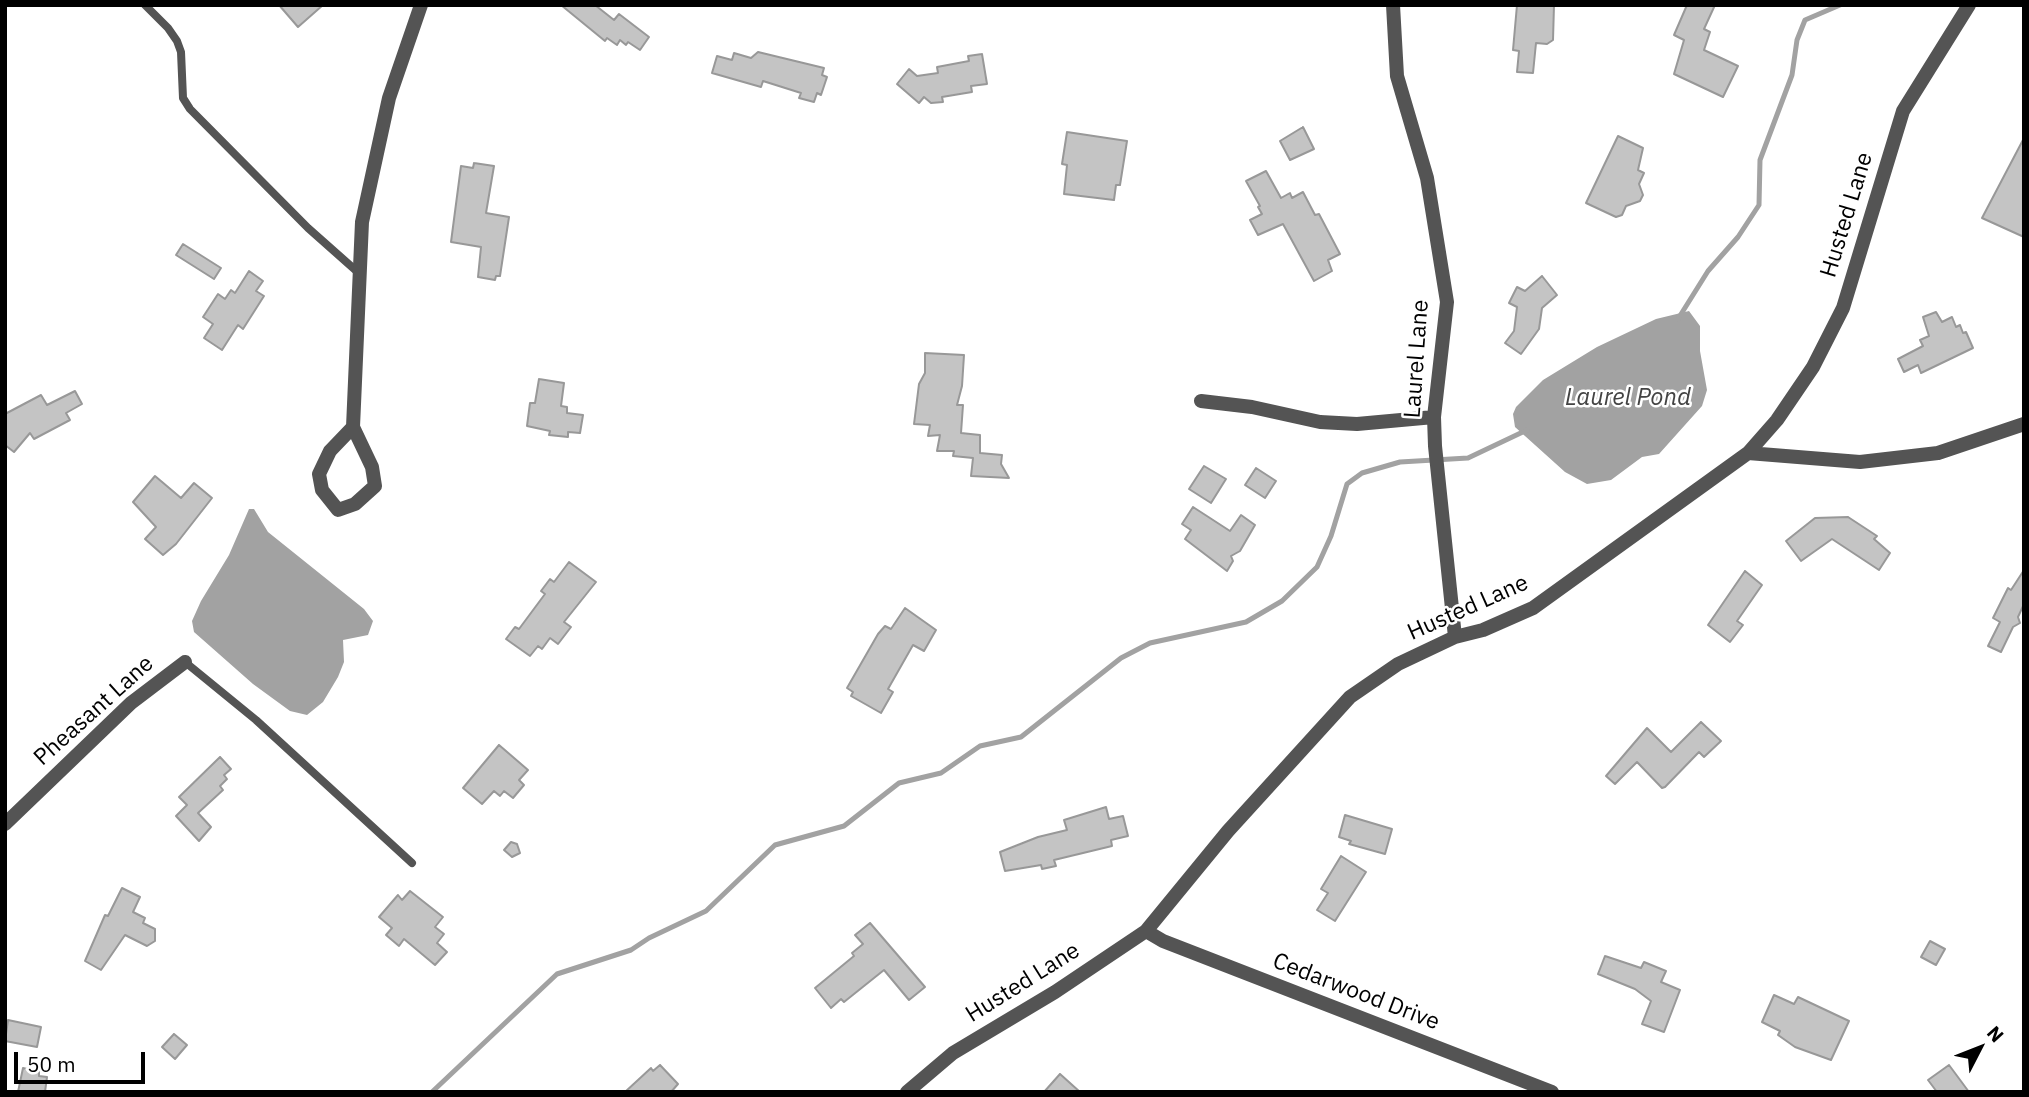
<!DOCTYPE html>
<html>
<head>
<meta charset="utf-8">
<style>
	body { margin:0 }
	#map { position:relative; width:2029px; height:1097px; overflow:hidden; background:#fff; font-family:"IBM Plex Sans",sans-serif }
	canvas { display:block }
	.frame { position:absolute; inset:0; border:7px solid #000; pointer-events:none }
	.north { position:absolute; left:1945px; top:1013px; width:70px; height:70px; -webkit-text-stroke:5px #fff; paint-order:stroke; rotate:48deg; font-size:19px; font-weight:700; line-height:28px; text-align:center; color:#000 }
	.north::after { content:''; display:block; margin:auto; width:24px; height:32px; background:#000; clip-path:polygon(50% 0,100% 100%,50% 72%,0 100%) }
	.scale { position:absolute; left:14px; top:1052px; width:131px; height:32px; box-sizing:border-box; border:4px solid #000; border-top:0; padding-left:9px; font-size:21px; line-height:24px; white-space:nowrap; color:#000; -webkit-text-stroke:5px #fff; paint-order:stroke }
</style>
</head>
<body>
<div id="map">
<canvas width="2029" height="1097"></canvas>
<div class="frame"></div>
<div class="north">N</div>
<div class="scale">50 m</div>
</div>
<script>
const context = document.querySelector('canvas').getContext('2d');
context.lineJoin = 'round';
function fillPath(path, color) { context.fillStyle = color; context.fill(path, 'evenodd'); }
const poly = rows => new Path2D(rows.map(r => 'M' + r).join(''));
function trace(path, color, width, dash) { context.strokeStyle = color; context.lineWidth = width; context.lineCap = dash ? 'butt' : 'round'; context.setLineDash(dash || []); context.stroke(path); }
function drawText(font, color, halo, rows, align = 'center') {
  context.font = font + ' "IBM Plex Sans",sans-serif'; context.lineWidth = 5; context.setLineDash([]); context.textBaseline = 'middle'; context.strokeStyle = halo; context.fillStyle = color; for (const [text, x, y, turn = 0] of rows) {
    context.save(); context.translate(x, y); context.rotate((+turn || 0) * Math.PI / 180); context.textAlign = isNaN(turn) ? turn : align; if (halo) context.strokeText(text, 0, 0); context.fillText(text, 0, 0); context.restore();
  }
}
fillPath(poly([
	[1689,311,1700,326,1700,351,1707,390,1702,406,1659,454,1642,457,1611,480,1587,484,1565,472,1515,427,1513,414,1516,407,1543,380,1597,347,1656,319],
	[249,509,254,509,268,532,364,609,373,621,368,635,343,640,344,662,338,677,323,702,307,715,290,711,253,684,194,632,192,621,201,601,229,555]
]), '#a2a2a2');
trace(poly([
	[1678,319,1708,271,1738,237,1759,205,1760,160,1792,75,1797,40,1805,20,1840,5],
	[432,1092,557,974,631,950,649,938,706,911,775,845,844,826,899,783,941,773,980,746,1021,737,1121,658,1150,643,1246,622,1282,601,1317,567,1331,536,1347,484,1362,473,1400,462,1468,458,1527,430]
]), '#a2a2a2', 5);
const building = poly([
	[279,5,323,5,298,27,279,5],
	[561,5,595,5,614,20,619,14,649,37,640,50,628,42,626,45,620,40,617,45,607,38,605,41,561,5],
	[1517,5,1554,5,1553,40,1547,44,1536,43,1533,73,1517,72,1519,51,1513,50,1517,5],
	[1687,5,1715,5,1704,29,1710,32,1704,50,1738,66,1723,97,1674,74,1684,40,1674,35,1687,5],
	[758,52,824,68,822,75,827,77,821,95,817,93,814,102,799,98,801,93,763,81,761,87,712,73,717,56,732,60,734,53,751,58,758,52],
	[982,54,987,84,971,86,972,92,942,97,943,102,931,103,924,97,919,103,897,84,909,69,917,76,938,73,937,67,969,61,968,56,982,54],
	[1303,127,1314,149,1290,160,1280,141,1303,127],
	[1067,132,1127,141,1120,185,1116,185,1114,200,1064,194,1067,165,1062,164,1067,132],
	[1618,136,1643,148,1638,170,1644,173,1639,184,1643,195,1640,201,1626,206,1622,215,1616,217,1586,203,1618,136],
	[2024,138,2024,237,1982,218,2024,138],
	[474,163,494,166,486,213,509,217,500,276,496,276,495,280,478,277,481,247,451,242,461,166,473,168,474,163],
	[1266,171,1281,198,1290,193,1292,198,1303,192,1315,215,1319,214,1340,254,1328,260,1332,271,1314,281,1283,224,1258,235,1250,220,1262,214,1258,207,1260,206,1246,181,1266,171],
	[183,244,221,268,214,279,176,255,183,244],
	[249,271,263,281,256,291,264,296,243,329,238,325,222,350,204,338,213,324,203,317,218,294,225,299,231,290,235,293,249,271],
	[1542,276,1557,295,1542,308,1539,329,1521,354,1505,343,1514,331,1517,307,1509,303,1517,287,1525,291,1542,276],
	[1936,312,1942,322,1952,317,1956,327,1960,325,1963,333,1966,332,1973,348,1921,373,1918,365,1904,372,1898,359,1923,346,1920,340,1929,336,1923,317,1936,312],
	[925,353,964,355,962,386,957,405,963,405,961,433,980,435,980,453,1002,455,1001,464,1009,478,971,476,973,458,953,456,954,451,937,451,940,435,928,436,930,425,914,424,919,384,925,373,925,353],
	[539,379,564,383,561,406,567,407,567,413,583,415,580,433,568,432,568,437,549,435,550,431,527,426,530,403,535,403,539,379],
	[75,391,82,404,66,413,70,420,34,439,30,433,14,452,5,445,5,414,41,395,47,405,75,391],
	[1204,466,1226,479,1211,503,1189,489,1204,466],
	[1256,468,1276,481,1265,498,1245,485,1256,468],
	[155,476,181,498,194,483,212,498,176,544,163,555,145,539,156,527,133,502,155,476],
	[1193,507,1230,531,1241,515,1255,525,1240,551,1231,556,1233,561,1227,571,1185,539,1191,530,1182,524,1193,507],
	[1848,517,1877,536,1874,539,1890,553,1879,570,1832,539,1801,561,1786,541,1815,518,1848,517],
	[569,562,596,582,564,622,571,627,558,644,550,638,542,649,538,646,530,656,506,639,515,627,519,629,545,594,541,591,550,579,554,582,569,562],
	[2024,570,2024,604,2018,617,2020,623,2013,627,2001,652,1988,646,2000,622,1993,618,2008,588,2011,590,2024,570],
	[1745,571,1762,585,1737,621,1743,625,1730,642,1708,625,1745,571],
	[905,608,936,630,924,651,913,645,888,689,893,692,881,713,851,696,853,692,847,688,878,634,885,626,891,629,905,608],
	[1701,722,1721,741,1704,757,1699,752,1665,787,1662,788,1637,762,1615,784,1606,776,1647,728,1671,752,1701,722],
	[499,745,528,770,519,780,524,785,513,798,504,791,500,796,494,791,482,804,463,788,499,745],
	[220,757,231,769,224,775,227,779,220,786,223,790,198,813,211,827,199,841,176,816,187,805,179,797,220,757],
	[1106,807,1109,819,1123,816,1128,836,1111,840,1112,846,1054,860,1056,866,1042,869,1041,865,1005,871,1000,852,1038,837,1067,830,1064,820,1106,807],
	[1345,815,1392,829,1385,854,1349,844,1351,841,1339,837,1345,815],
	[511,842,517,844,520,853,512,857,504,850,511,842],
	[1341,856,1366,872,1335,921,1317,910,1328,893,1321,889,1341,856],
	[122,888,140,897,133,912,145,918,143,923,155,929,155,941,147,946,125,935,101,970,85,961,105,915,108,916,122,888],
	[410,891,443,917,435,927,444,934,437,943,447,952,435,965,404,939,399,946,386,935,392,928,379,917,398,895,402,900,410,891],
	[870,923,925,987,909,1000,884,970,844,1002,841,999,831,1008,815,988,854,956,852,953,863,944,855,935,870,923],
	[1930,941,1945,949,1936,965,1921,957,1930,941],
	[1605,956,1641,968,1644,962,1666,971,1661,982,1680,990,1664,1032,1642,1024,1651,1001,1635,989,1598,974,1605,956],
	[1774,995,1794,1004,1798,997,1849,1021,1831,1060,1795,1047,1778,1035,1780,1031,1762,1022,1774,995],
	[8,1020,41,1027,37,1047,5,1041,8,1020],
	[174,1034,187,1045,175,1059,162,1047,174,1034],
	[660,1065,678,1084,671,1092,625,1092,651,1068,653,1071,660,1065],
	[1949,1065,1969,1092,1937,1092,1928,1080,1949,1065],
	[23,1068,39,1072,39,1076,47,1077,45,1092,18,1092,23,1068],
	[1060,1074,1080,1092,1044,1092,1060,1074]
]);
fillPath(building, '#c4c4c4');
trace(building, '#989898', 2);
trace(poly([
	[145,5,168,28,177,41,181,52,183,98,190,109,308,228,361,275],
	[185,662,256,720,412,863]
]), '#545454', 8);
trace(poly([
	[1393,5,1397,76,1427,178,1447,302,1434,417,1435,446,1455,637],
	[1201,401,1252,407,1320,422,1357,424,1434,417],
	[353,427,330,451,319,474,322,490,338,510,355,504,375,486,372,467,353,427,362,222,389,98,421,5],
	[1748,453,1860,462,1938,453,2024,424],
	[5,824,131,703,185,662],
	[1146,931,1163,941,1552,1092],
	[907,1092,953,1053,1055,992,1146,931,1228,831,1350,697,1398,664,1455,637,1483,630,1533,608,1748,453,1777,420,1813,367,1843,308,1903,111,1969,5]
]), '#545454', 14);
drawText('23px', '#000', '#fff', [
	["Husted Lane",1847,215,-73],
	["Laurel Lane",1417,359,-86],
	["Husted Lane",1468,608,-24],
	["Pheasant Lane",94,711,-42],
	["Husted Lane",1023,983,-32],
	["Cedarwood Drive",1356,992,21]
]);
drawText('italic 24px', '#434343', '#fff', [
	["Laurel Pond",1628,398]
]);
</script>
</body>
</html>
